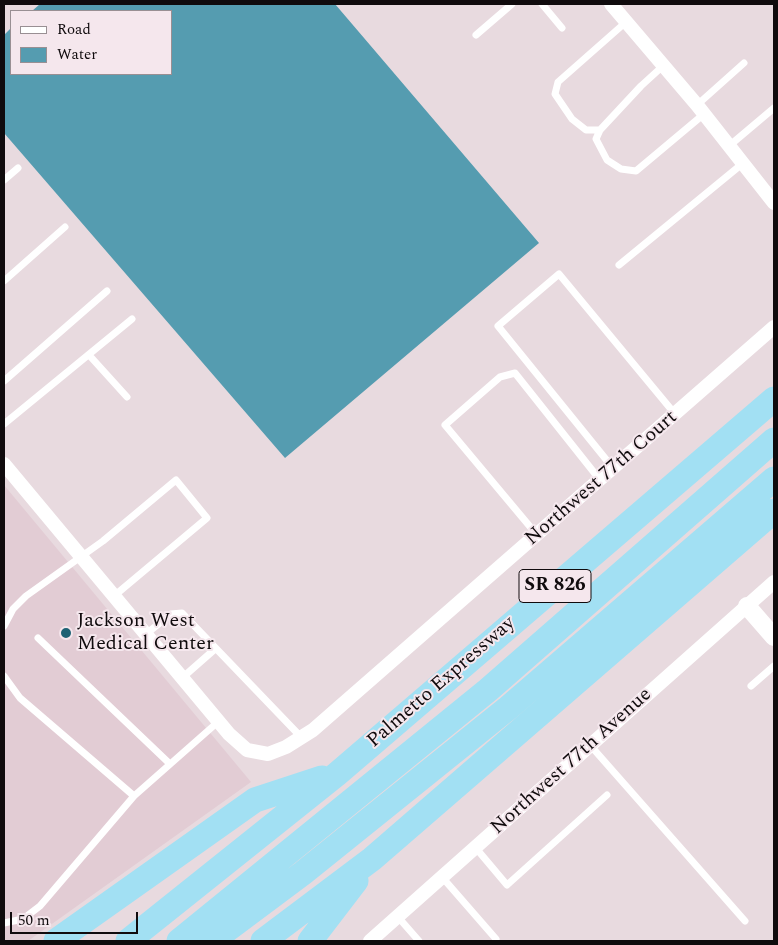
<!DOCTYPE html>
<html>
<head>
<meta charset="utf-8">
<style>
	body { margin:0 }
	#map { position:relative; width:778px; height:945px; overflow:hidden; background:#e8dadf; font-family:Spectral,serif }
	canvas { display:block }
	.frame { position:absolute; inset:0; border:5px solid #100b0d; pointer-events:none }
	.legend { position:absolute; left:10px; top:10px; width:162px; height:65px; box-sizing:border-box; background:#f5e7ed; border:1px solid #998f93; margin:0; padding:6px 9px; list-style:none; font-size:15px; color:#100b0d }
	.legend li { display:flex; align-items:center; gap:10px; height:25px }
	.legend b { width:25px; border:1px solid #998f93 }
	.scale { position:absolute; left:10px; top:912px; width:128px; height:22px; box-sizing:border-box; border:2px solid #100b0d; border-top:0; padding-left:6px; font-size:15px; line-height:18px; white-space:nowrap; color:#100b0d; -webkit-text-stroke:4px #f5e7ed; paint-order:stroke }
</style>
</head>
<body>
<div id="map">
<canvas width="778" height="945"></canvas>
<div class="frame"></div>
<ul class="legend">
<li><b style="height:6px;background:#fff"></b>Road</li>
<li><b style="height:14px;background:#559cb0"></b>Water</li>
</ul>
<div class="scale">50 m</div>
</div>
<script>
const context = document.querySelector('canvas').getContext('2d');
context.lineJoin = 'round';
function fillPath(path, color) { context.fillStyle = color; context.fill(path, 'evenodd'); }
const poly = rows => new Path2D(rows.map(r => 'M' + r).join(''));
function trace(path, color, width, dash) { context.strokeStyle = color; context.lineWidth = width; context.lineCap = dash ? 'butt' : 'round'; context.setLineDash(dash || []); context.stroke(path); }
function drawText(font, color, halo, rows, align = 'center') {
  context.font = font + ' Spectral,serif'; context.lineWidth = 4; context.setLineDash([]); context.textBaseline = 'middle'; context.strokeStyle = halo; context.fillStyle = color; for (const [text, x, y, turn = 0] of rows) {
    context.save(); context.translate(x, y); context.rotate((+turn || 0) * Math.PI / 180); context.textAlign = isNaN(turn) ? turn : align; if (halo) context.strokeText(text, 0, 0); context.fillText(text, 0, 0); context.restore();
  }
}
fillPath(poly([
	[4,485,251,782,28,941,4,941]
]), '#e2ccd4');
fillPath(poly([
	[40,4,335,4,539,243,285,458,4,133,4,35,11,28,11,74,171,74,171,11,32,11]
]), '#559cb0');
trace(poly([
	[542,4,562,28],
	[476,35,512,4],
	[664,65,641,86,600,130,596,139,607,160,621,169,636,171,704,114],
	[697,105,744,63],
	[600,130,586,130,572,119,555,94,558,82,626,22],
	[729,146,774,108],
	[4,180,18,168],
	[619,265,742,164],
	[4,281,65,227],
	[89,355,127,397],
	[4,381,107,291],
	[4,424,132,319],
	[613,468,498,326,559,274,675,414],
	[537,535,445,425,500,377,515,373,600,480],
	[4,626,13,609,26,596,103,541,176,480,207,518,114,596],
	[146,634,171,614,182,613,302,738],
	[38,638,170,764],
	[4,676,20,698,134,796],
	[182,678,215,649],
	[751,686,774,666],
	[590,745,745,921],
	[475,847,507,885,607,795],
	[442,877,496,939],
	[398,917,419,941],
	[4,923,23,919,40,906,134,796,219,721]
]), '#fff', 7);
trace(poly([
	[611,4,697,105,774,203],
	[4,464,229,734,247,750,268,754,286,747,313,730,774,327],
	[370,941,774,582]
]), '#fff', 14);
trace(poly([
	[747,606,774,637]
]), '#fff', 18);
trace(poly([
	[56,941,255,800,322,778],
	[128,941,337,774,774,399],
	[179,941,488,690,774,440],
	[212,941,303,873,508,708,774,479],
	[263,941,372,859,774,511],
	[310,941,356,881]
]), '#a2e0f3', 25);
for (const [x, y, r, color] of [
	[66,633,6,"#1d6274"]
]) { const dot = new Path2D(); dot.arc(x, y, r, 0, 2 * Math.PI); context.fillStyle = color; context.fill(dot); trace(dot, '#f5e7ed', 2); }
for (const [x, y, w] of [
	[555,586,72]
]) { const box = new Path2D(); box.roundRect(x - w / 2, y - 16.5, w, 33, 4); context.fillStyle = '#f5e7ed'; context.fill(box); trace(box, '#100b0d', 1); }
drawText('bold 19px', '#100b0d', null, [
	["SR 826",555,586]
]);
drawText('20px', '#100b0d', '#f5e7ed', [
	["Northwest 77th Court",602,479,-41],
	["Palmetto Expressway",442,683,-41],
	["Northwest 77th Avenue",572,762,-42]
]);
drawText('20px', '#100b0d', '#f5e7ed', [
	["Jackson West",77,622],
	["Medical Center",77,645]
], 'left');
</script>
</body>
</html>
